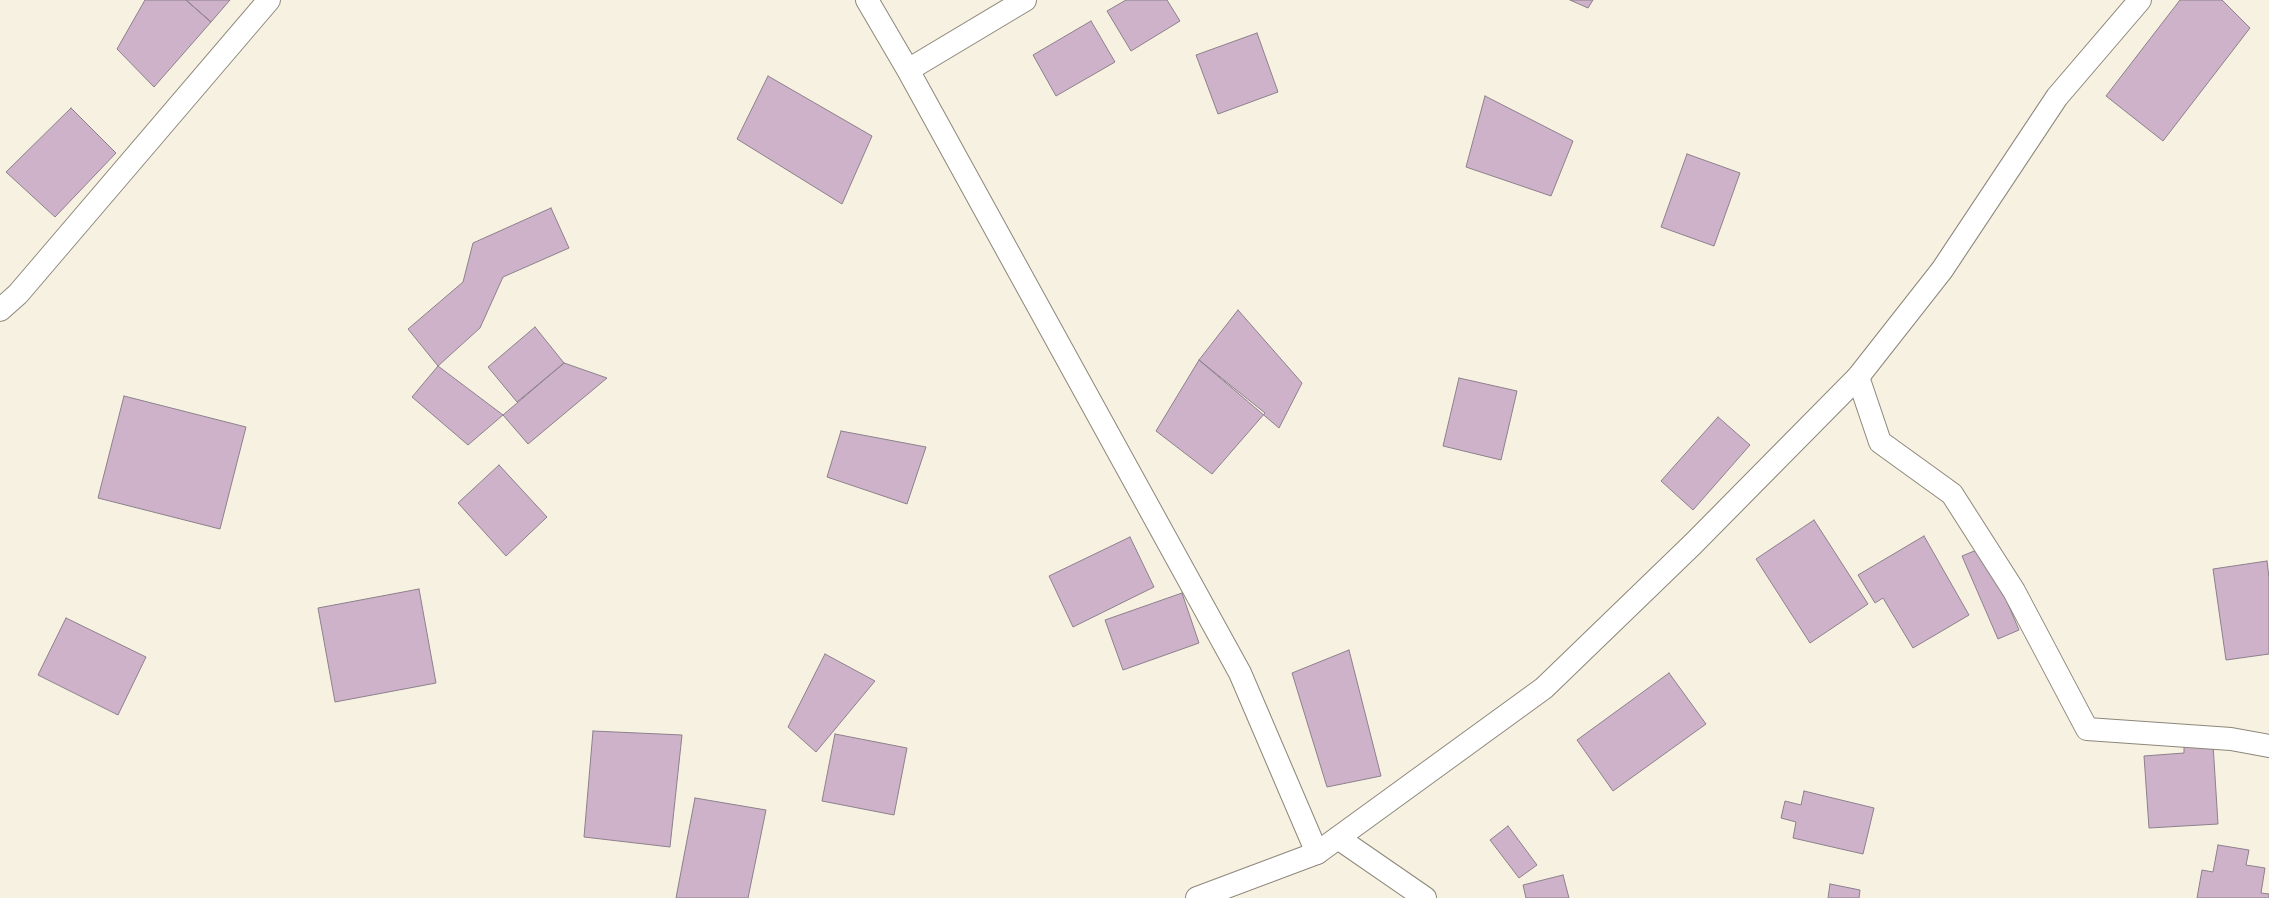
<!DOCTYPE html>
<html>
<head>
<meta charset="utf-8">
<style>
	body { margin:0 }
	canvas { display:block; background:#f7f1e2 }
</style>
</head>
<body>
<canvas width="2269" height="898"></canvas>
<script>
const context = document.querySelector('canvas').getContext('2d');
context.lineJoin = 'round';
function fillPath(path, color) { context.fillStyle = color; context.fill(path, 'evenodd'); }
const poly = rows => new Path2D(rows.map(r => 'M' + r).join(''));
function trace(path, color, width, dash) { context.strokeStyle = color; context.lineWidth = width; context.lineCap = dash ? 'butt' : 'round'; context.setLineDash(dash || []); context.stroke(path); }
const building = poly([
	[145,0,186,0,211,22,154,87,117,49,145,0],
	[186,0,230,0,211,22,186,0],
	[1126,0,1167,0,1180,21,1131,51,1107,11,1126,0],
	[1570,0,1593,0,1588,8,1570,0],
	[2180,0,2222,0,2250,28,2163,141,2106,96,2180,0],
	[1091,21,1115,62,1056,96,1033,55,1091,21],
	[1257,33,1278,92,1218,114,1196,55,1257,33],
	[768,76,872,136,842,204,737,139,768,76],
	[1485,96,1573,141,1551,196,1466,167,1485,96],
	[71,108,116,153,55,217,6,172,71,108],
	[1687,154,1740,173,1714,246,1661,227,1687,154],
	[551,208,569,248,503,277,480,328,438,366,408,329,463,282,473,243,551,208],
	[1238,310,1302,383,1279,428,1199,360,1238,310],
	[535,327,564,363,517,402,488,367,535,327],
	[1199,360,1265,413,1212,474,1156,431,1199,360],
	[564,363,607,378,528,444,503,415,564,363],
	[438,366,503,415,468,445,412,397,438,366],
	[1459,378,1517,391,1501,460,1443,446,1459,378],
	[124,396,246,427,220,529,98,498,124,396],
	[1718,417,1750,445,1693,510,1661,481,1718,417],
	[841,431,926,447,907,504,827,477,841,431],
	[499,465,547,517,506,556,458,503,499,465],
	[1814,520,1868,604,1810,643,1756,559,1814,520],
	[1924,536,1969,615,1913,648,1883,598,1875,603,1858,575,1924,536],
	[1130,537,1154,587,1073,627,1049,576,1130,537],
	[1984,547,2019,630,1998,639,1962,556,1984,547],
	[2267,561,2269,578,2269,654,2226,660,2213,569,2267,561],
	[419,589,436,683,335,702,318,608,419,589],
	[1182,593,1199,643,1123,670,1105,620,1182,593],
	[66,618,146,657,118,715,38,675,66,618],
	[1349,650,1381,776,1327,787,1292,673,1349,650],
	[825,654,875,681,816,752,788,727,825,654],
	[1669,673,1706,724,1613,791,1577,740,1669,673],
	[593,731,682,735,670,847,584,837,593,731],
	[835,734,907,748,894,815,822,801,835,734],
	[2213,744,2218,824,2149,828,2144,756,2184,753,2184,746,2213,744],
	[1804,791,1874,808,1863,854,1793,838,1796,822,1781,818,1785,801,1801,805,1804,791],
	[695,798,766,810,748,898,676,898,695,798],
	[1508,826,1537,865,1519,878,1490,840,1508,826],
	[2218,845,2249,850,2246,865,2265,868,2261,893,2269,894,2269,898,2197,898,2202,870,2213,872,2218,845],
	[1563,875,1569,898,1526,898,1523,885,1563,875],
	[1830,884,1860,890,1859,898,1828,898,1830,884]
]);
fillPath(building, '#cdb2ca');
trace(building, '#8c818b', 1);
const street = poly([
	[867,0,908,70,1240,673,1317,853],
	[908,70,1025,0],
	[0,310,18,294,269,0],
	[1858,377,1880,442,1952,494,2014,591,2087,729,2231,739,2269,746],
	[1338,838,1425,898]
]);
const secondary = poly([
	[1197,898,1317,853,1544,688,1693,544,1858,377,1942,270,2057,97,2140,0]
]);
trace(street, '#8d877a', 24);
trace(secondary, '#8d877a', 24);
trace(street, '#fff', 22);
trace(secondary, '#fff', 22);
</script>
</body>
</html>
